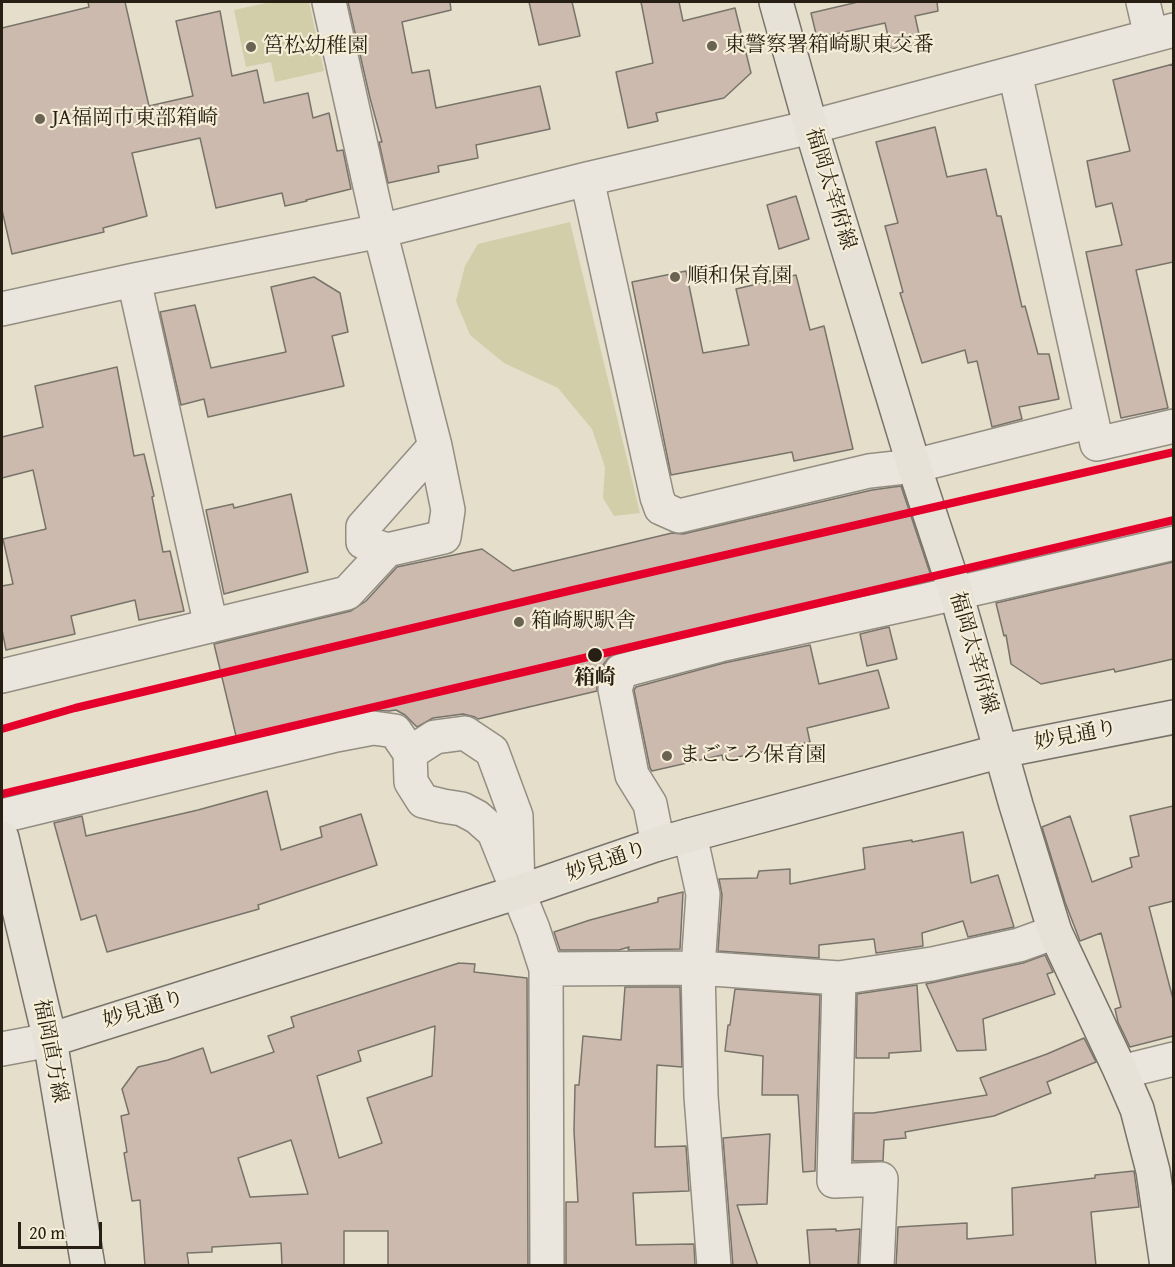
<!DOCTYPE html>
<html>
<head>
<meta charset="utf-8">
<style>
	body { margin:0 }
	#map { position:relative; width:1175px; height:1267px; overflow:hidden; background:#e5decb; font-family:"Gentium Book Plus",serif }
	canvas { display:block }
	.frame { position:absolute; inset:0; border:3px solid #271f13; pointer-events:none }
	.scale { position:absolute; left:18px; top:1222px; width:84px; height:27px; box-sizing:border-box; border:3px solid #271f13; border-top:0; padding-left:8px; font-size:18px; line-height:21px; white-space:nowrap; color:#271f13; -webkit-text-stroke:4px #f5edd6; paint-order:stroke }
</style>
</head>
<body>
<div id="map">
<canvas width="1175" height="1267"></canvas>
<div class="frame"></div>
<div class="scale">20 m</div>
</div>
<script>
const context = document.querySelector('canvas').getContext('2d');
context.lineJoin = 'round';
function fillPath(path, color) { context.fillStyle = color; context.fill(path, 'evenodd'); }
const poly = rows => new Path2D(rows.map(r => 'M' + r).join(''));
function trace(path, color, width, dash) { context.strokeStyle = color; context.lineWidth = width; context.lineCap = dash ? 'butt' : 'round'; context.setLineDash(dash || []); context.stroke(path); }
function drawText(font, color, halo, rows, align = 'center') {
  context.font = font + ' "Gentium Book Plus","Noto Serif JP",serif'; context.lineWidth = 4.5; context.setLineDash([]); context.textBaseline = 'middle'; context.strokeStyle = halo; context.fillStyle = color; for (const [text, x, y, turn = 0] of rows) {
    context.save(); context.translate(x, y); context.rotate((+turn || 0) * Math.PI / 180); context.textAlign = isNaN(turn) ? turn : align; if (halo) context.strokeText(text, 0, 0); context.fillText(text, 0, 0); context.restore();
  }
}
fillPath(poly([
	[271,2,309,2,324,71,275,82,271,62,246,67,234,10],
	[570,222,640,513,614,516,603,498,605,467,592,429,558,388,504,363,470,335,456,301,465,266,478,244]
]), '#d1cea9');
const building = poly([
	[88,2,125,2,149,106,193,96,176,21,220,11,232,76,257,70,264,103,308,93,313,118,329,113,337,151,343,150,351,189,306,200,307,201,285,206,282,193,216,208,200,138,132,153,147,216,103,228,104,232,12,254,2,210,2,28,89,7,88,2],
	[348,2,450,2,451,10,402,22,412,73,429,70,436,108,540,86,550,129,476,145,478,158,438,166,439,172,388,183,379,142,382,142,370,98,348,2],
	[529,2,572,2,580,36,539,45,529,2],
	[641,2,679,2,683,21,735,8,751,73,724,98,656,113,658,121,628,128,616,72,653,63,641,2],
	[858,2,937,2,938,11,915,16,921,43,891,49,885,23,817,38,811,13,858,2],
	[1173,64,1173,262,1136,270,1168,408,1121,418,1086,252,1122,245,1112,203,1096,207,1087,161,1130,151,1113,80,1173,64],
	[935,127,947,177,986,169,997,216,1001,216,1022,307,1025,306,1038,354,1049,354,1059,399,1019,407,1022,419,992,427,977,361,968,363,965,350,922,363,900,293,903,292,885,226,898,223,876,142,935,127],
	[796,196,809,239,779,249,767,205,796,196],
	[686,271,703,353,749,345,736,289,796,275,810,330,824,326,853,449,794,461,792,452,671,475,632,282,686,271],
	[314,277,340,293,348,332,332,336,344,386,208,417,204,399,181,405,160,312,195,305,211,368,286,352,271,287,314,277],
	[117,367,134,456,144,454,154,496,152,497,163,552,170,551,184,611,139,620,135,600,71,616,75,634,6,650,2,630,2,586,13,584,3,539,46,529,33,470,2,478,2,437,43,427,35,386,117,367],
	[901,486,931,576,880,589,880,591,853,597,852,596,716,627,616,653,609,657,603,665,597,683,597,691,478,719,475,717,463,714,433,718,417,727,405,715,396,710,389,711,370,710,332,717,237,740,214,644,351,611,366,601,397,567,482,549,513,571,672,533,683,534,872,490,901,486],
	[291,494,308,572,224,594,206,510,233,504,234,508,291,494],
	[1173,562,1173,659,1115,672,1114,669,1041,684,1011,664,1006,635,1004,636,996,603,1173,562],
	[889,627,897,659,867,666,860,634,889,627],
	[810,645,819,684,878,670,889,708,807,728,810,742,723,760,722,755,652,771,650,768,634,690,636,687,724,663,810,645],
	[267,791,281,850,322,837,320,827,361,814,377,865,258,905,259,909,107,952,96,915,81,920,54,823,82,816,86,836,198,810,267,791],
	[1173,806,1173,901,1149,907,1173,999,1173,1036,1130,1047,1118,1022,1115,1009,1121,1007,1101,933,1080,941,1065,902,1042,827,1070,816,1092,882,1132,867,1130,858,1139,856,1130,816,1173,806],
	[963,832,971,883,998,875,1014,927,968,937,963,921,922,933,923,946,876,953,874,939,819,945,819,958,718,951,722,895,719,879,757,878,759,871,790,869,790,884,865,869,863,848,912,840,912,842,963,832],
	[683,892,680,949,628,950,629,947,619,950,560,950,554,932,590,920,658,902,658,898,683,892],
	[1045,955,1053,972,1047,974,1055,994,983,1019,986,1050,957,1051,926,984,1023,963,1045,955],
	[459,963,475,964,474,972,527,978,528,1266,388,1266,388,1231,344,1231,344,1266,282,1266,281,1243,212,1247,212,1252,187,1253,189,1266,145,1266,140,1200,132,1201,124,1153,127,1152,121,1116,129,1114,122,1089,138,1067,168,1060,203,1048,211,1073,274,1052,268,1036,294,1027,291,1017,459,963],
	[435,1026,432,1076,367,1098,382,1143,339,1158,317,1076,361,1061,358,1051,435,1026],
	[291,1140,308,1194,250,1197,238,1158,291,1140],
	[917,985,921,1051,889,1053,889,1058,856,1058,857,994,917,985],
	[625,987,680,987,682,1067,657,1065,655,1147,686,1146,689,1191,633,1193,636,1245,694,1244,695,1266,566,1266,566,1202,578,1202,574,1131,575,1085,579,1085,583,1036,621,1040,625,987],
	[735,989,820,995,815,1171,803,1172,798,1095,762,1095,763,1056,725,1051,728,1025,730,1025,735,989],
	[1084,1038,1096,1062,1047,1082,1051,1093,994,1116,905,1132,906,1138,884,1140,883,1161,853,1161,854,1113,873,1113,987,1095,980,1078,1047,1054,1084,1038],
	[770,1134,767,1204,737,1205,758,1266,733,1266,723,1138,770,1134],
	[1134,1171,1139,1207,1091,1212,1096,1266,896,1266,898,1227,967,1223,967,1239,1013,1235,1012,1188,1095,1178,1095,1175,1134,1171],
	[836,1229,836,1231,860,1229,858,1266,810,1266,807,1230,836,1229]
]);
fillPath(building, '#ccbaaf');
trace(building, '#79746a', 1.5);
const minor = poly([
	[329,2,380,231,435,446,448,510,444,537,387,550,363,542,363,527,435,446],
	[1143,2,1151,36],
	[1015,73,1092,421],
	[587,179,657,497,661,508,679,516,869,471,914,466,1092,421,1097,444,1174,426],
	[134,280,211,626],
	[2,309,134,280,380,231,587,179,811,127,1174,30],
	[2,676,347,593,387,550],
	[2,816,336,735,373,728,395,731,410,753],
	[690,835,703,894,698,968,701,1096,714,1266],
	[658,844,650,804,632,775,615,689,621,671,720,645,926,600,1174,543],
	[518,892,516,816,492,751,465,733,435,737,410,753,411,782,423,801,443,806,462,809,477,817,494,832,518,892,533,929,546,969,547,1266],
	[546,969,698,968,839,978,932,964,1019,945,1055,932],
	[839,978,834,1181,881,1179,877,1266],
	[2,1049,50,1040],
	[1121,1072,1174,1059]
]);
const major = poly([
	[776,2,811,127,914,466,956,593,1016,805,1055,932,1121,1072,1137,1109,1153,1171,1167,1266],
	[2,838,50,1040,88,1266],
	[50,1040,518,892,658,844,690,835,1001,751,1174,717]
]);
trace(minor, '#938e82', 36);
trace(major, '#79746a', 36);
trace(minor, '#eae6dd', 33);
trace(major, '#e7e2d7', 33);
trace(poly([
	[2,729,75,708,573,590,1174,452],
	[2,794,1174,520]
]), '#e4002b', 8);
for (const [x, y, r, color] of [
	[712,46,6,"#6a6253"],
	[251,47,6,"#6a6253"],
	[40,119,6,"#6a6253"],
	[675,277,6,"#6a6253"],
	[519,622,6,"#6a6253"],
	[595,655,8,"#271f13"],
	[667,756,6,"#6a6253"]
]) { const dot = new Path2D(); dot.arc(x, y, r, 0, 2 * Math.PI); context.fillStyle = color; context.fill(dot); trace(dot, '#f5edd6', 2); }
drawText('21px', '#271f13', '#f5edd6', [
	["東警察署箱崎駅東交番",724,46],
	["筥松幼稚園",263,47],
	["JA福岡市東部箱崎",52,119],
	["順和保育園",687,277],
	["箱崎駅駅舎",531,622],
	["まごころ保育園",679,756]
], 'left');
drawText('21px', '#271f13', '#f5edd6', [
	["福岡太宰府線",830,189,73],
	["福岡太宰府線",973,653,74],
	["妙見通り",1076,736,-11],
	["妙見通り",607,862,-19],
	["妙見通り",144,1010,-17],
	["福岡直方線",50,1051,79]
]);
drawText('bold 21px', '#271f13', '#f5edd6', [
	["箱崎",595,679]
]);
</script>
</body>
</html>
